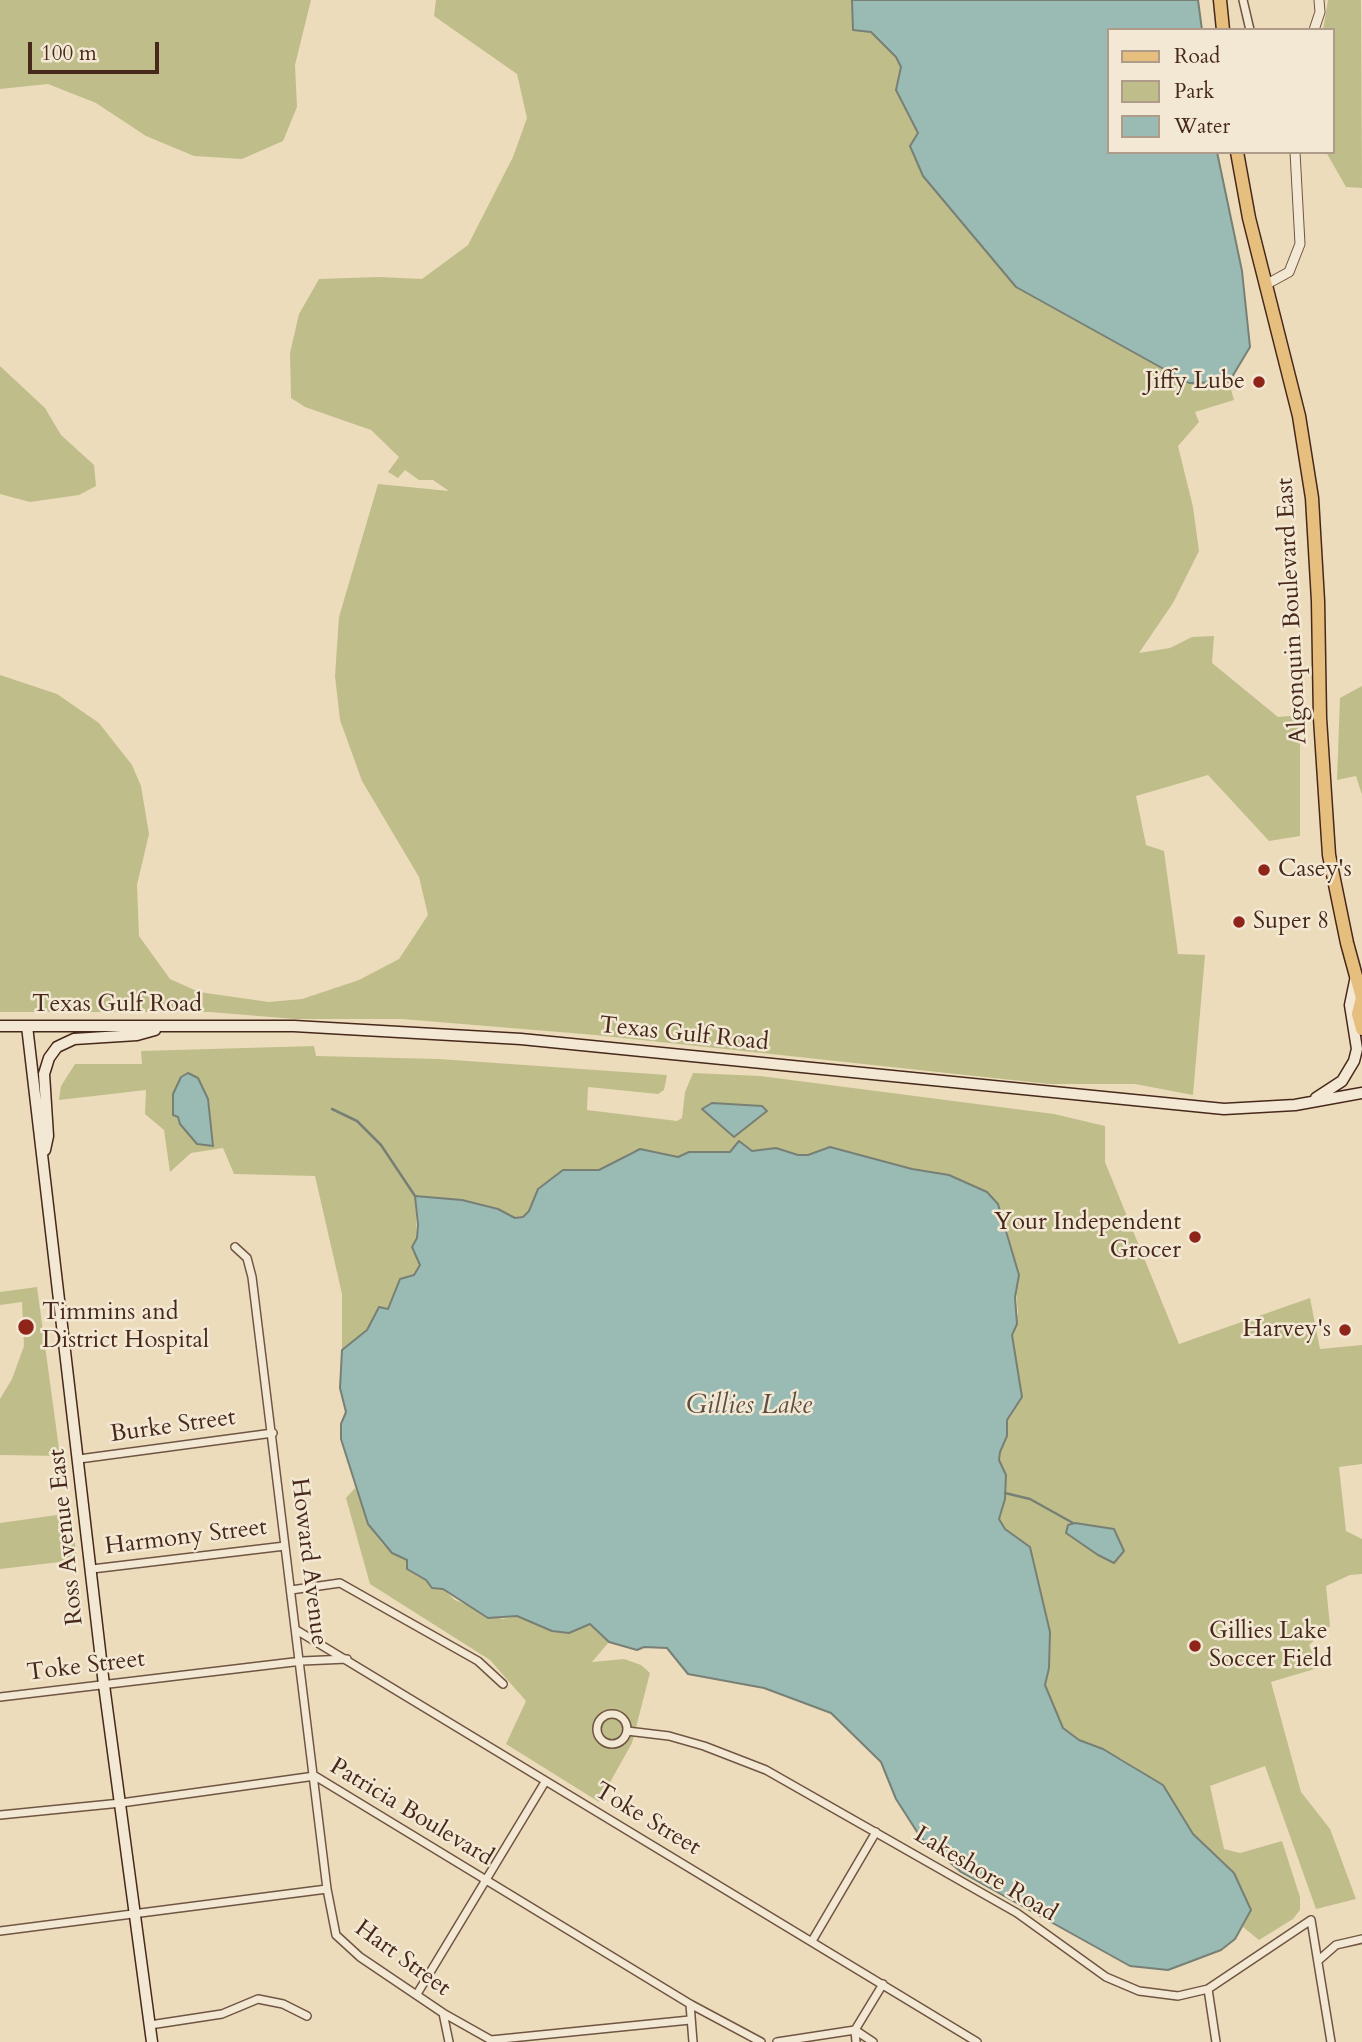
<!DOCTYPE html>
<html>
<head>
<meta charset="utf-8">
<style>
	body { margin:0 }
	#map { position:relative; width:1362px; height:2042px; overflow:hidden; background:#ecdcbb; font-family:Cardo,serif }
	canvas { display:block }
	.legend { position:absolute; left:1107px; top:28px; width:228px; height:126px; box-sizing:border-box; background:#f3e8d3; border:2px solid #ae9b89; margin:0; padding:9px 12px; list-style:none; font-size:21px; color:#47281b }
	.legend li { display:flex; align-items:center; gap:14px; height:35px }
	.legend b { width:35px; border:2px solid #ae9b89 }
	.scale { position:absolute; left:28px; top:42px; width:131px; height:32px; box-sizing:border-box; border:4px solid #47281b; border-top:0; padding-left:9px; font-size:21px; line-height:24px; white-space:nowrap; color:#47281b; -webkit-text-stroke:5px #f3e8d3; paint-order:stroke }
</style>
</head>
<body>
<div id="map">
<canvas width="1362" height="2042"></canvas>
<ul class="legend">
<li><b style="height:9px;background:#e6be7e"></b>Road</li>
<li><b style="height:19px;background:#bfbe8b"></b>Park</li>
<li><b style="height:19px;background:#99bbb3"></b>Water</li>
</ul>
<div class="scale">100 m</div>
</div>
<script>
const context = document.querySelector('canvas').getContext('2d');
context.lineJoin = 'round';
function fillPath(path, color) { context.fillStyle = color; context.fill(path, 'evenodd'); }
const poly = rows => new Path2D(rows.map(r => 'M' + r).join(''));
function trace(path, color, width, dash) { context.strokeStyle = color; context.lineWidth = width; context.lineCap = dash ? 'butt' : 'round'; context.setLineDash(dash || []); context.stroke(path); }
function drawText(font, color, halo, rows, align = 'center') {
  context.font = font + ' Cardo,serif'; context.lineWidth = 5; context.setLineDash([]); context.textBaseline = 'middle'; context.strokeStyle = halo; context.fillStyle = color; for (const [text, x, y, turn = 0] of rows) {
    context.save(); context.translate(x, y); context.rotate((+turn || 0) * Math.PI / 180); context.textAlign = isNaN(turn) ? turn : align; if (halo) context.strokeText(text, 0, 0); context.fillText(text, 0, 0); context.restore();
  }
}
fillPath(poly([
	[0,0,311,0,295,65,297,107,283,141,242,159,194,156,146,136,96,103,48,84,0,89],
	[436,0,852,0,853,30,871,32,896,57,901,68,896,90,918,133,910,146,923,176,1016,287,1189,383,1229,382,1234,400,1195,412,1199,422,1178,446,1193,507,1199,551,1173,603,1139,653,1170,648,1192,637,1214,636,1212,663,1278,717,1300,715,1300,836,1269,841,1208,775,1136,796,1146,845,1164,851,1178,954,1205,955,1193,1095,1135,1084,1049,1084,595,1035,402,1019,295,1019,210,1012,0,1012,0,675,57,694,99,723,132,765,141,786,149,834,137,885,139,936,170,979,199,992,269,1002,302,999,359,980,399,959,428,915,419,877,362,781,340,720,335,676,339,617,378,484,449,491,433,480,419,480,405,470,398,478,388,472,399,457,371,430,305,407,291,398,290,353,299,314,319,279,379,277,422,279,468,245,513,157,527,118,517,74,434,16],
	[1328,0,1361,0,1362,188,1346,187,1326,152,1332,152,1332,30,1323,30],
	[0,366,45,408,61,435,94,465,96,486,79,495,30,502,0,494],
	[1362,686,1362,795,1356,776,1337,780,1340,698],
	[314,1046,316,1056,439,1059,667,1075,664,1090,658,1094,588,1087,587,1110,677,1121,682,1118,685,1092,693,1073,760,1076,1054,1114,1105,1126,1105,1162,1179,1344,1310,1298,1320,1349,1362,1345,1362,1464,1339,1467,1346,1531,1362,1539,1362,1574,1350,1575,1326,1586,1330,1626,1309,1645,1318,1668,1271,1682,1301,1792,1330,1829,1356,1899,1316,1909,1265,1766,1210,1786,1224,1849,1240,1853,1282,1841,1300,1897,1300,1910,1293,1919,1259,1940,1243,1927,1251,1910,1234,1873,1193,1834,1163,1785,1122,1759,1079,1740,1063,1728,1045,1685,1049,1668,1050,1632,1030,1548,1005,1529,999,1519,1005,1499,1006,1475,999,1460,1000,1452,1007,1436,1007,1420,1022,1397,1012,1335,1018,1313,1012,1250,1003,1215,987,1192,949,1175,912,1169,830,1147,808,1155,798,1155,776,1148,752,1151,739,1141,730,1152,689,1152,678,1157,649,1151,633,1151,599,1170,563,1170,537,1189,529,1211,523,1217,515,1218,498,1209,462,1200,415,1196,417,1238,412,1247,420,1265,415,1275,400,1279,388,1309,379,1308,367,1330,342,1350,342,1294,315,1176,234,1174,223,1148,191,1153,170,1172,164,1130,145,1114,146,1090,59,1100,61,1086,75,1064,142,1064,141,1051],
	[37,1287,60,1456,0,1455,0,1399,12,1379,24,1346,22,1302,0,1305,0,1292],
	[355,1488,364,1504,368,1524,381,1542,392,1553,407,1560,417,1576,426,1580,432,1588,443,1589,455,1600,502,1619,517,1616,552,1631,590,1623,609,1642,592,1662,624,1659,641,1665,650,1673,632,1743,599,1802,506,1744,526,1701,490,1660,370,1584,346,1498],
	[71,1513,77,1560,0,1569,0,1523]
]), '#bfbe8b');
const water = poly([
	[852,0,1198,0,1202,30,1108,30,1108,152,1217,152,1242,271,1250,347,1229,382,1189,383,1016,287,923,176,910,146,918,133,896,90,901,67,896,57,871,32,853,30,852,0],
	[188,1073,198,1078,208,1099,213,1146,197,1144,180,1124,178,1117,173,1115,173,1094,181,1077,188,1073],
	[712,1103,762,1106,767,1111,734,1137,702,1109,712,1103],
	[739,1141,752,1151,776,1148,798,1155,808,1155,830,1147,912,1169,949,1175,987,1192,998,1204,1019,1275,1015,1297,1017,1324,1012,1335,1022,1397,1007,1420,1007,1436,1000,1452,999,1460,1006,1475,1005,1499,999,1519,1005,1529,1030,1547,1050,1632,1049,1668,1045,1685,1063,1728,1079,1740,1103,1749,1163,1785,1193,1834,1234,1873,1251,1910,1235,1939,1221,1950,1168,1970,1130,1966,961,1872,921,1838,896,1799,881,1762,831,1713,764,1688,688,1674,667,1648,644,1647,637,1650,609,1642,590,1624,569,1633,552,1631,517,1616,488,1618,443,1589,432,1588,426,1580,407,1569,407,1560,392,1553,368,1524,341,1439,341,1424,346,1412,340,1388,342,1350,367,1330,379,1307,388,1309,400,1279,414,1275,420,1265,412,1247,417,1238,418,1225,415,1196,462,1200,498,1209,515,1218,523,1217,529,1211,538,1189,563,1170,599,1170,640,1149,678,1157,689,1152,730,1152,739,1141],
	[1075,1523,1114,1529,1124,1551,1114,1563,1098,1555,1066,1533,1068,1525,1075,1523]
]);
fillPath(water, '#99bbb3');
trace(water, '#788076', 2);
trace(poly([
	[332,1109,357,1121,381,1145,415,1196],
	[1005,1493,1030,1499,1073,1523]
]), '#788076', 2.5);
const minor = poly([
	[1243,0,1250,30],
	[235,1247,247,1258,252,1277,327,1889,336,1935,360,1957,443,2013,491,2040,690,2020],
	[79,1459,273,1433],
	[92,1569,285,1546],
	[291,1590,340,1583,478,1661,503,1684],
	[298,1631,977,2042],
	[0,1697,302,1661,347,1659],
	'597 1729a15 15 0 1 1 30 0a15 15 0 1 1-30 0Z',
	[627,1731,669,1736,704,1746,766,1770,1017,1913,1106,1977,1139,1991,1178,1996,1208,1989,1311,1920,1331,2042],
	[0,1815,121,1803,315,1776,690,2004,761,2042],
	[0,1931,327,1889],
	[812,1941,876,1832],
	[1320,1959,1336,1945,1362,1939],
	[1208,1989,1216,2042],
	[417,1994,545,1782],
	[690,2004,693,2042],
	[443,2013,449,2042],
	[150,2025,222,2014,258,1999,283,2004,307,2016],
	[855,2030,873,2042],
	[855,2030,856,2042],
	[777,2042,855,2030,883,1984]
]);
const tertiary = poly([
	[1314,30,1320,12,1319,0],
	[1267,284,1289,272,1300,244,1295,152]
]);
const secondary = poly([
	[0,1026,294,1026,521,1039,1224,1109,1295,1105,1362,1093],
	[27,1026,104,1685,152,2042],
	[1316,1098,1342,1081,1354,1061,1357,1049,1350,1005,1356,976],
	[45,1150,48,1136,44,1074,49,1058,57,1047,74,1039,137,1035,155,1030]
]);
const primary = poly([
	[1220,0,1223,30],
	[1237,152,1249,218,1299,416,1312,498,1318,601,1320,718,1329,855,1347,943,1362,998,1358,1014,1362,1029]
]);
trace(minor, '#705543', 10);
trace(tertiary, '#705543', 11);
trace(secondary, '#47281b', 13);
trace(primary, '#47281b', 15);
trace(minor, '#f3e8d3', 7);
trace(tertiary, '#f3e8d3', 9);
trace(secondary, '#f3e8d3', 10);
trace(primary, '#e6be7e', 12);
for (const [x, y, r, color] of [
	[1259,382,7,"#8f2418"],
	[1264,870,7,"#8f2418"],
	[1239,922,7,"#8f2418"],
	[1195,1237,7,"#8f2418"],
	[26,1327,9,"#8f2418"],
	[1345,1330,7,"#8f2418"],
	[1195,1646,7,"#8f2418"]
]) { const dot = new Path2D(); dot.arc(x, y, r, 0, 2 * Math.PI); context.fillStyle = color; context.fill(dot); trace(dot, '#f3e8d3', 2.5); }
drawText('24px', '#47281b', '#f3e8d3', [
	["Jiffy Lube",1245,382,"right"],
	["Casey's",1278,870],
	["Super 8",1253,922],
	["Your Independent",1181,1223,"right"],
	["Grocer",1181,1251,"right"],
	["Timmins and",42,1313],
	["District Hospital",42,1341],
	["Harvey's",1331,1330,"right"],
	["Gillies Lake",1209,1632],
	["Soccer Field",1209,1660]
], 'left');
drawText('24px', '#47281b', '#f3e8d3', [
	["Algonquin Boulevard East",1293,611,-93],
	["Texas Gulf Road",117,1005],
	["Texas Gulf Road",684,1035,6],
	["Burke Street",173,1427,-8],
	["Ross Avenue East",67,1537,-96],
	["Harmony Street",186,1538,-7],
	["Howard Avenue",308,1562,83],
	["Toke Street",86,1667,-7],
	["Patricia Boulevard",411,1813,31],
	["Toke Street",647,1820,31],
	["Lakeshore Road",985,1875,31],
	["Hart Street",402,1959,36]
]);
drawText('italic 26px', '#5c4d41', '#f3e8d3', [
	["Gillies Lake",749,1407]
]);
</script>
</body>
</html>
